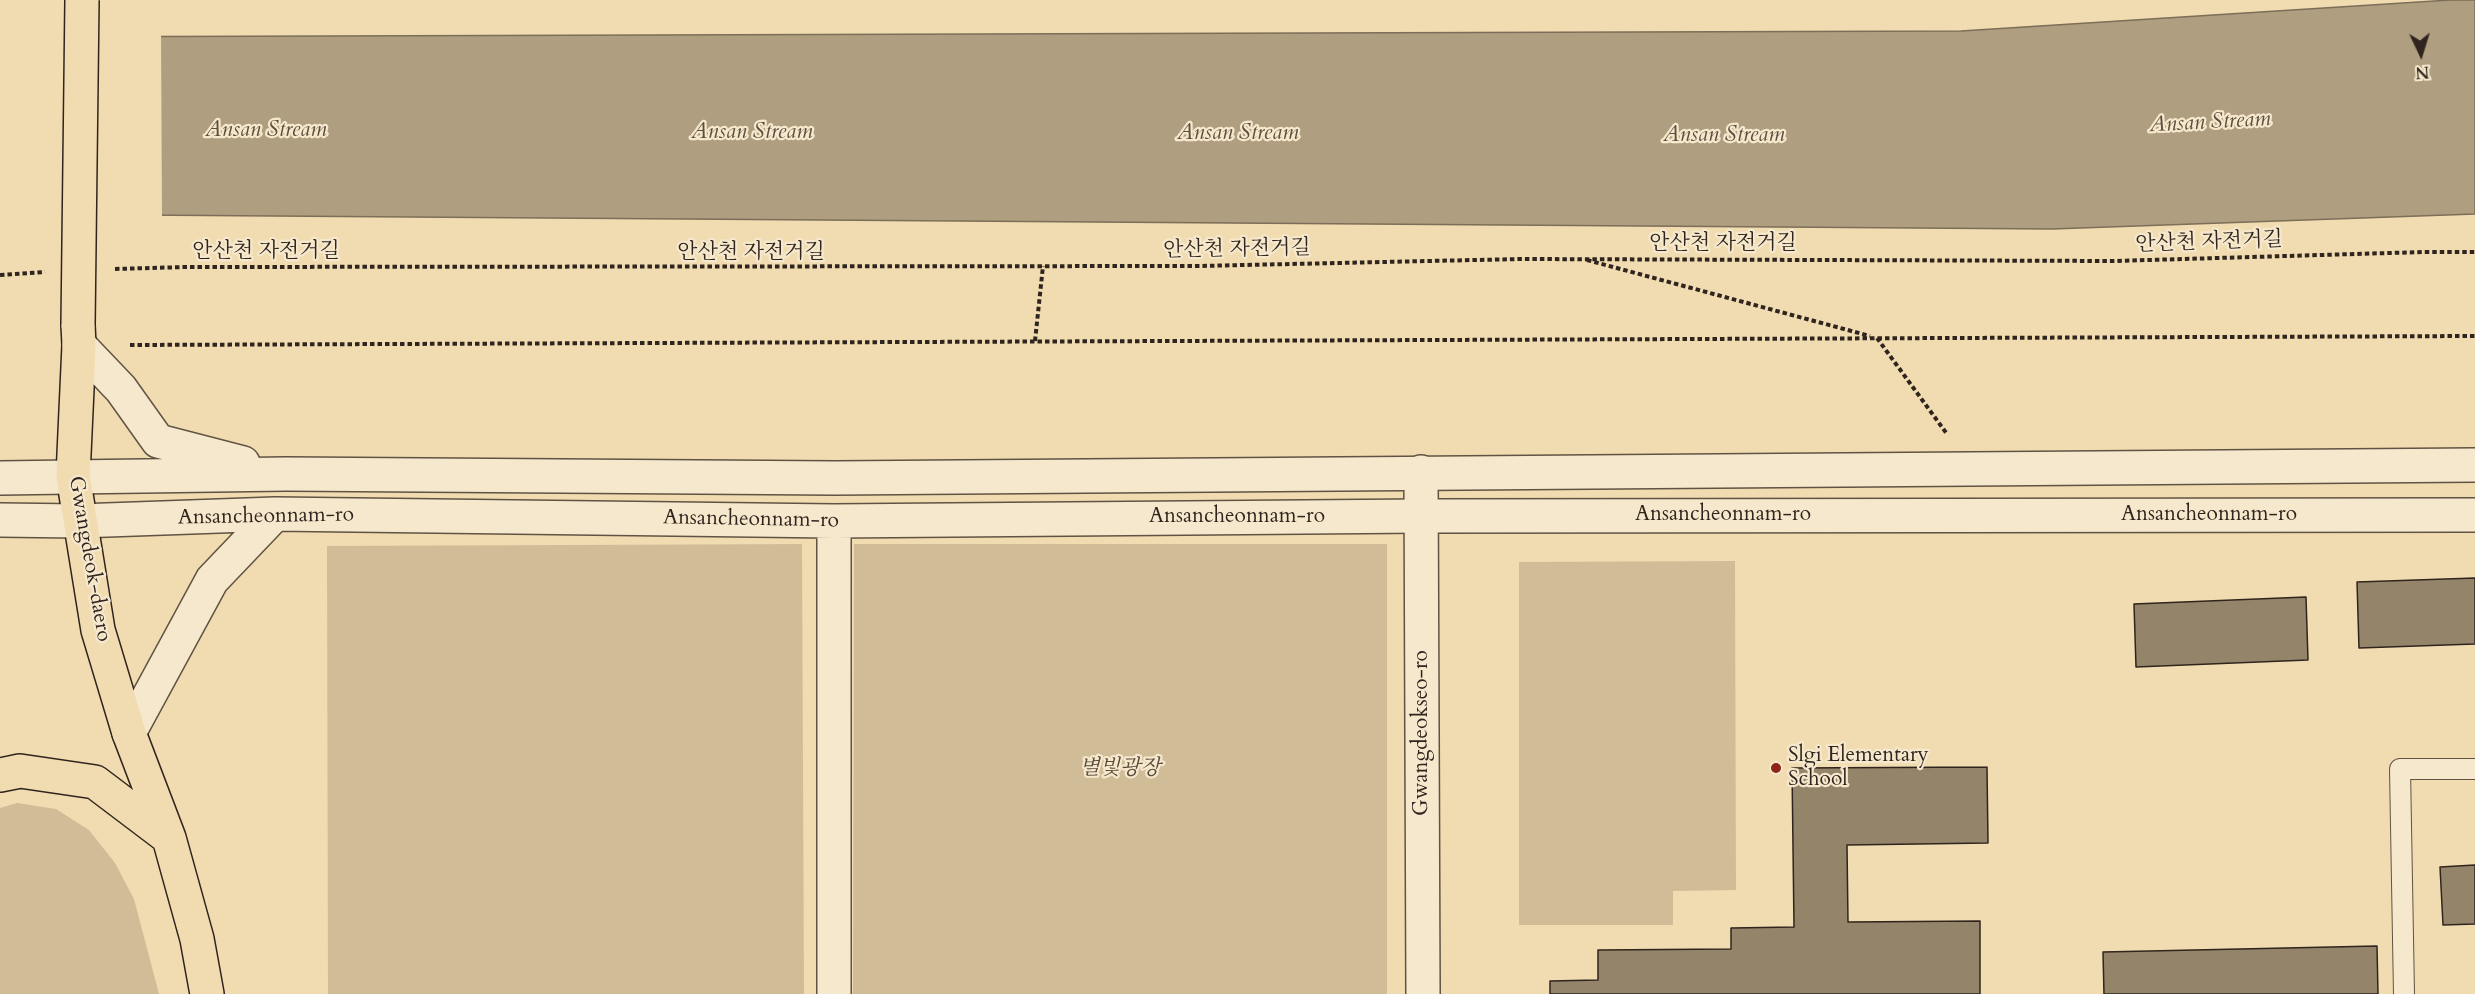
<!DOCTYPE html>
<html>
<head>
<meta charset="utf-8">
<style>
	body { margin:0 }
	#map { position:relative; width:2475px; height:994px; overflow:hidden; background:#f1dcb1; font-family:Cardo,serif }
	canvas { display:block }
	.north { position:absolute; left:2391px; top:24px; width:60px; height:60px; -webkit-text-stroke:4px #f6e8cc; paint-order:stroke; rotate:176deg; font-size:16px; font-weight:700; line-height:24px; text-align:center; color:#30251e }
	.north::after { content:''; display:block; margin:auto; width:21px; height:27px; background:#30251e; clip-path:polygon(50% 0,100% 100%,50% 72%,0 100%) }
</style>
</head>
<body>
<div id="map">
<canvas width="2475" height="994"></canvas>
<div class="north">N</div>
</div>
<script>
const context = document.querySelector('canvas').getContext('2d');
context.lineJoin = 'round';
function fillPath(path, color) { context.fillStyle = color; context.fill(path, 'evenodd'); }
const poly = rows => new Path2D(rows.map(r => 'M' + r).join(''));
function trace(path, color, width, dash) { context.strokeStyle = color; context.lineWidth = width; context.lineCap = dash ? 'butt' : 'round'; context.setLineDash(dash || []); context.stroke(path); }
function drawText(font, color, halo, rows, align = 'center') {
  context.font = font + ' Cardo,"Noto Serif KR",serif'; context.lineWidth = 4.5; context.setLineDash([]); context.textBaseline = 'middle'; context.strokeStyle = halo; context.fillStyle = color; for (const [text, x, y, turn = 0] of rows) {
    context.save(); context.translate(x, y); context.rotate((+turn || 0) * Math.PI / 180); context.textAlign = isNaN(turn) ? turn : align; if (halo) context.strokeText(text, 0, 0); context.fillText(text, 0, 0); context.restore();
  }
}
fillPath(poly([
	[802,544,804,994,328,994,327,546],
	[854,544,1387,544,1387,994,853,994],
	[1735,561,1736,890,1673,891,1673,925,1519,925,1519,562],
	[17,803,56,809,89,830,115,863,134,899,159,994,0,994,0,808]
]), '#d0bd98');
const water = poly([
	[2450,0,2475,0,2475,214,2052,229,0,214,0,37,1961,31,2450,0]
]);
fillPath(water, '#af9e7f');
trace(water, '#7c6e58', 1.5);
fillPath(poly([
	[161,33,162,218,0,217,0,34]
]), '#f1dcb1');
const building = poly([
	[2475,578,2475,644,2359,648,2357,582,2475,578],
	[2306,597,2308,660,2136,667,2134,604,2306,597],
	[1987,767,1988,843,1847,845,1848,922,1980,921,1980,994,1550,994,1550,981,1598,980,1598,950,1731,949,1731,928,1794,927,1792,768,1987,767],
	[2475,865,2475,924,2443,925,2440,867,2475,865],
	[2377,946,2378,994,2104,994,2103,952,2377,946]
]);
fillPath(building, '#94846a');
trace(building, '#30251e', 1.5);
const service = poly([
	[2404,994,2400,769,2475,769]
]);
const minor = poly([
	[1421,472,1423,994]
]);
const tertiary = poly([
	[79,345,121,389,158,441,243,463],
	[0,478,286,474,835,478,2475,465],
	[0,520,79,521,275,514,834,521,1422,516,2475,515],
	[129,733,212,580,275,514],
	[834,994,834,521]
]);
const primary = poly([
	[78,325,79,345,73,476,98,630,129,733,169,838,197,939,207,994],
	[0,775,20,771,95,782,169,838]
]);
trace(service, '#605343', 22);
trace(minor, '#605343', 36);
trace(tertiary, '#605343', 36);
trace(primary, '#30251e', 36);
trace(poly([
	[1587,260,1870,336],
	[115,269,186,267,1199,266,1521,259,2114,261,2424,252,2475,252],
	[0,275,45,272],
	[1877,338,1947,434],
	[1035,341,1043,266],
	[130,345,2475,336]
]), '#30251e', 4, [4.5, 3]);
trace(service, '#f6e8cc', 20);
trace(minor, '#f6e8cc', 33);
trace(tertiary, '#f6e8cc', 33);
trace(primary, '#f1dcb1', 33);
const primaryBridge = poly([
	[78,325,82,0]
]);
trace(primaryBridge, '#30251e', 36, []);
trace(primaryBridge, '#f1dcb1', 33);
for (const [x, y, r, color] of [
	[1776,768,6,"#8f2418"]
]) { const dot = new Path2D(); dot.arc(x, y, r, 0, 2 * Math.PI); context.fillStyle = color; context.fill(dot); trace(dot, '#f6e8cc', 2); }
drawText('21px', '#30251e', '#f6e8cc', [
	["안산천 자전거길",2209,243,-2],
	["안산천 자전거길",1723,244],
	["안산천 자전거길",1237,250,-1],
	["안산천 자전거길",266,252],
	["안산천 자전거길",751,253],
	["Ansancheonnam-ro",1723,515],
	["Ansancheonnam-ro",2209,515],
	["Ansancheonnam-ro",266,517,-1],
	["Ansancheonnam-ro",1237,517],
	["Ansancheonnam-ro",751,520,1],
	["Gwangdeok-daero",89,559,80],
	["Gwangdeokseo-ro",1422,733,-90]
]);
drawText('21px', '#30251e', '#f6e8cc', [
	["Slgi Elementary",1788,756],
	["School",1788,780]
], 'left');
drawText('italic 21px', '#584b3c', '#f6e8cc', [
	["별빛광장",1120,769]
]);
drawText('italic 22px', '#5c4f40', '#f6e8cc', [
	["Ansan Stream",2210,123,-3],
	["Ansan Stream",266,131],
	["Ansan Stream",752,133],
	["Ansan Stream",1238,134],
	["Ansan Stream",1724,136]
]);
</script>
</body>
</html>
